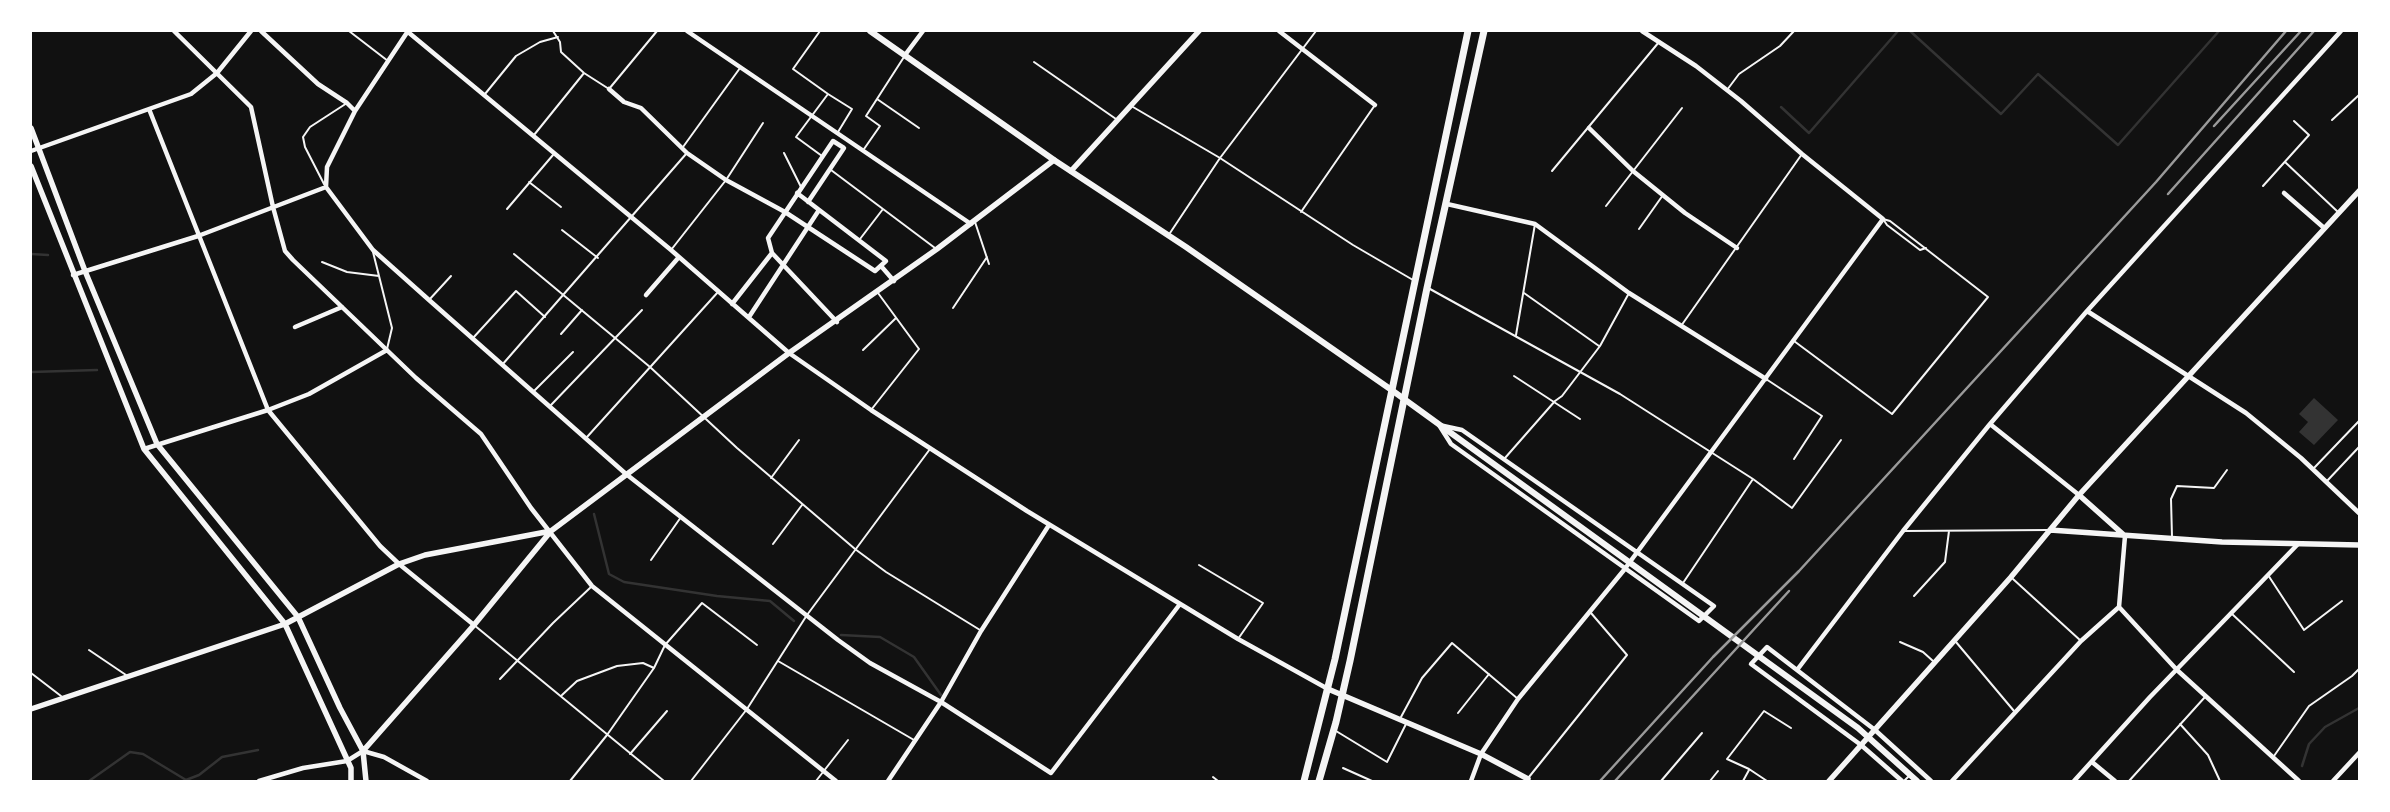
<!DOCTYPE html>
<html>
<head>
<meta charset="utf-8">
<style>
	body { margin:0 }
	#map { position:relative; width:2390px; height:812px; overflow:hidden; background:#111; font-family:"Work Sans",sans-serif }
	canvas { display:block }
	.frame { position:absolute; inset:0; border:32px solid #fff; pointer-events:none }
</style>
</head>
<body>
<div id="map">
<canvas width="2390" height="812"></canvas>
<div class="frame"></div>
</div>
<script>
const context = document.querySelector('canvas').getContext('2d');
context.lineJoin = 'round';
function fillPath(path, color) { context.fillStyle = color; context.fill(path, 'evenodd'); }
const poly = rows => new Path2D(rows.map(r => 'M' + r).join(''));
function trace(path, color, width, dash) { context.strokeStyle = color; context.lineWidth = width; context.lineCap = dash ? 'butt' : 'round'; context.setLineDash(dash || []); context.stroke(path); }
fillPath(poly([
	[2314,398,2338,420,2314,445,2299,432,2308,422,2299,414]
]), '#333');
trace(poly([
	[1910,31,2001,114,2038,74,2118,145,2219,31],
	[1781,107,1809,133,1898,31],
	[31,254,48,255],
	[31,372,97,370],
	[594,514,609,574,624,582,717,596,770,601,794,621],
	[841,635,880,637,914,657,941,695],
	[2302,766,2309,744,2325,727,2359,708],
	[89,781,130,752,143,754,186,780,199,775,222,757,258,750]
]), '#333', 2.5);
trace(poly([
	[349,31,388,61],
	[553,31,560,42,561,52,584,73,609,89,657,31],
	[820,31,793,69,828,94,796,137,822,156],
	[1034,62,1116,119],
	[1727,90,1739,74,1780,46,1794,31],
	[485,94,516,56,540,42,558,37],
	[828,94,852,109,838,132],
	[877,99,919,128],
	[1133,107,1220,158,1353,245,1413,280],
	[2332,120,2359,95],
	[534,135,584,73],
	[683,147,740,68],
	[864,149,880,126,866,116,904,57],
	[784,153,801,187],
	[2285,162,2338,212],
	[831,170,935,248],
	[1552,171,1659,42],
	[529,182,561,207],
	[324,184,305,147,303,137,310,127,347,103],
	[2263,186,2309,135,2294,121],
	[1606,206,1682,108],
	[507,209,553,155],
	[1301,212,1375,105],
	[1883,219,1887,225,1920,250,1926,248],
	[975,222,989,264],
	[1639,229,1663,195],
	[562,230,598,258],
	[1170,233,1220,158,1316,31],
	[860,239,883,209],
	[671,250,726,180,763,123],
	[373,252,392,328,387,349],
	[514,254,650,367,737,448,855,549,886,572,980,630],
	[322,262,347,272,379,276],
	[1430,289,1620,394,1753,479,1792,508,1841,440],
	[1524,293,1599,346],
	[429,300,451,276],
	[953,308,987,257],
	[1681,326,1802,154],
	[561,334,582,310],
	[1516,335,1535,224],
	[473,338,516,291,545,317],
	[1794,341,1892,414,1988,297,1890,221,1883,219],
	[863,350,896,318],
	[502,365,686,154],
	[1514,376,1580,419],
	[1766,379,1822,416,1794,459],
	[534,391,573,352],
	[551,405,642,310],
	[871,410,919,349,878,293],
	[587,437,718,292],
	[1505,458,1555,401,1562,396,1600,346,1629,293],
	[2314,468,2359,421],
	[771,478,799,440],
	[2327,481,2359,447],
	[1905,531,2048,530],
	[2172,537,2171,499,2177,486,2214,488,2227,470],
	[773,544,802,505],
	[651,560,681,517],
	[1199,565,1263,603,1238,639],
	[2268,575,2304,630,2342,601],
	[2013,579,2081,641],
	[1683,583,1753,479],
	[1914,596,1945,562,1949,531],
	[2231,613,2294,672],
	[474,625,664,781],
	[1900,642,1923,652,1933,661],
	[1956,642,2014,711],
	[89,650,126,675],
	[778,661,914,740],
	[31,673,61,696],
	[500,679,553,623,591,587],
	[562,695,577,681,617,666,643,663,654,668],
	[1458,713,1489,674],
	[1401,717,1422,678,1452,643,1518,699],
	[2180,724,2208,755,2220,781],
	[1336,731,1387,762,1406,724],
	[630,754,667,711],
	[2274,756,2309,706,2352,676,2359,669],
	[1343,768,1372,781],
	[1213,777,1218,781],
	[1529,777,1627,655,1591,613],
	[570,781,607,735,654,668,665,645,702,603,757,645],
	[691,781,747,709,807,615,930,449],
	[816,781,848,740],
	[1661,781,1702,733],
	[1710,781,1718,771],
	[1743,781,1749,770],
	[1767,781,1749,769,1727,759,1764,711,1791,728],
	[1904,781,1909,776],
	[2129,781,2205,697]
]), '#f5f5f5', 2);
trace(poly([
	[174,31,251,107,273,207,285,251,293,260,416,378,481,434,531,508,592,586,836,781],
	[261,31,318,84,347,103,355,111],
	[408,31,355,111,327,167,326,187,373,250,429,300,626,474,838,640,870,663,941,702,1051,773,1180,604],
	[687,31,971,224],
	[1279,31,1375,105],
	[408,32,671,250,789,353,871,410,1027,511,1238,639,1328,689],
	[905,55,923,31],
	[609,89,624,102,641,108,687,153,726,180,785,212,875,271,886,261,797,193],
	[149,109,268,410,380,546,399,564,474,625],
	[1589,128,1633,171,1685,213,1737,248],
	[31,151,191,94,217,73,251,31],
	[2284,193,2323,227],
	[808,202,844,148,833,141,768,238,772,253,837,322],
	[1447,204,1535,224,1629,293,1766,379],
	[881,266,894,281],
	[73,275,198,236,326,187],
	[646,295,679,257],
	[732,304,772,253],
	[2087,311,2246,413,2301,458,2359,513],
	[749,317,819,210],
	[295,327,342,307],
	[1990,424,2079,495],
	[1439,425,1462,430,1714,606,1699,621,1451,444,1439,425],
	[144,449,268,410,309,394,387,350],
	[2119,607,2177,670,2299,781],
	[1797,670,1903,531,1990,424,2087,311,2341,31],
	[2092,762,2115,781],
	[259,781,303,768,347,761,363,751,384,757,427,781],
	[888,781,941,702,981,631,1049,525],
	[1471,781,1481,754,1518,699,1624,570,1883,219,1802,154,1741,101,1696,66,1642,31],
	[1902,781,1861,745,1751,664,1767,647,1875,730,1931,781],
	[1952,781,2081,641,2119,607,2125,536],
	[2074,781,2150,697,2298,544],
	[2333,781,2359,753]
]), '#f5f5f5', 4.5);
trace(poly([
	[31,128,85,271,157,444,298,617,340,708,363,751,366,781],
	[31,166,144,449,285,624,351,768,351,781],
	[1071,171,1199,31],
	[2079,495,2125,536],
	[2050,530,2222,542,2359,545],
	[1328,689,1481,754,1528,779],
	[31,709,285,624,399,564,425,555,551,531],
	[363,751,474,625,551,531,789,353,937,249,1054,160],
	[1829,781,2011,577,2079,495,2359,191]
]), '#f5f5f5', 5.5);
trace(poly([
	[870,31,1054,160,1186,247,1393,391,1858,728,1917,781]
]), '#f5f5f5', 6);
trace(poly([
	[1304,781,1335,659,1468,31],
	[1319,781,1336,722,1350,661,1427,288,1484,31]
]), '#f5f5f5', 7);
trace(poly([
	[2214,126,2301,31],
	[2168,194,2314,31],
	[1600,781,1713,657,1799,571,2156,182,2286,31],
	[1615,781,1789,591]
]), '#9a9a9a', 2.5);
</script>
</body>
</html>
